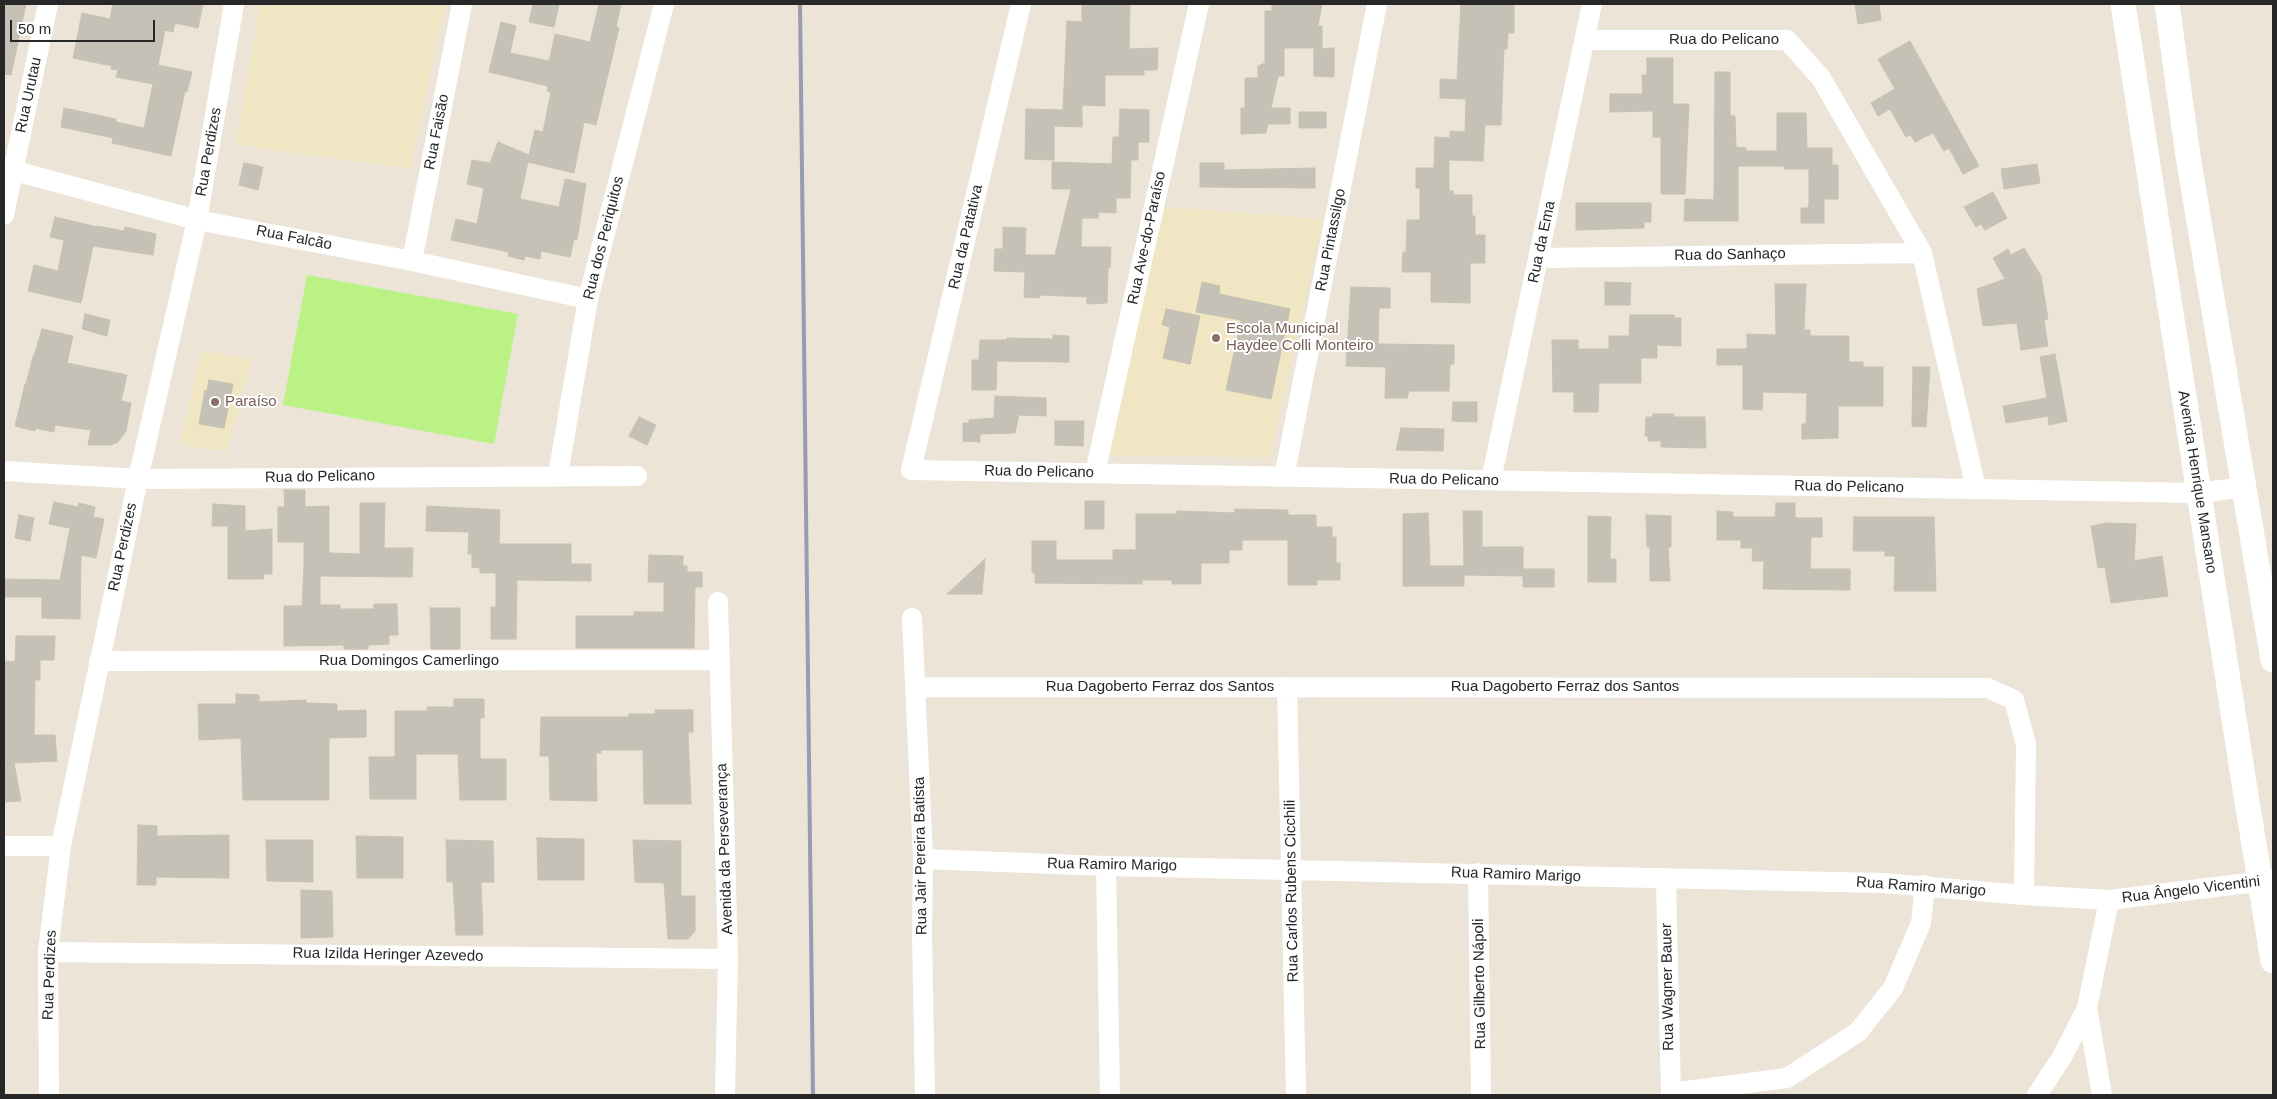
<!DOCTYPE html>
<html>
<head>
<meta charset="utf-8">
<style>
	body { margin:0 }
	#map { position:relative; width:2277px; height:1099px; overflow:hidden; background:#ece4d6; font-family:Helvetica,sans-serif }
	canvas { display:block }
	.frame { position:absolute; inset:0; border:5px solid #272727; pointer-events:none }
	.scale { position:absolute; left:10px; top:20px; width:145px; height:22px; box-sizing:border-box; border:2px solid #272727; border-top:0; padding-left:6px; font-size:15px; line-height:18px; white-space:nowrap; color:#272727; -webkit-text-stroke:4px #fff; paint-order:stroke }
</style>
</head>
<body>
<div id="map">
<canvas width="2277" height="1099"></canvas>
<div class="frame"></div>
<div class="scale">50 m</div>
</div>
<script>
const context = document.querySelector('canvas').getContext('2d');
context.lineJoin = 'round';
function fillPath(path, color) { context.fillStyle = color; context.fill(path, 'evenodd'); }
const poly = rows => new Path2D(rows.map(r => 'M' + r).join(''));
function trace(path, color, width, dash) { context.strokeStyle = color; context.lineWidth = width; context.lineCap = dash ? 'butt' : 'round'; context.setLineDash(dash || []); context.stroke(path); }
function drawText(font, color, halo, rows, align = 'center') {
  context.font = font + ' Helvetica,sans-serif'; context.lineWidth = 4; context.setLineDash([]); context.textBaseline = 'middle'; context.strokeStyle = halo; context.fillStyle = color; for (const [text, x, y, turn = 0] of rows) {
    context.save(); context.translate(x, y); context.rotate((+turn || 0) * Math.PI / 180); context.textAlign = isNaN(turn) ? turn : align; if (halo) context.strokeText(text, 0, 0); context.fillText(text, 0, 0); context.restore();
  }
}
fillPath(poly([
	[260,4,445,4,410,168,236,145],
	[1163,207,1323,219,1270,457,1110,456],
	[201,351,252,359,227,452,180,444]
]), '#f0e6c3');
fillPath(poly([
	[307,275,518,314,494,444,283,405]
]), '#baf286');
const building = poly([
	[4,4,26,4,11,75,4,74,4,4],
	[113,4,203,4,198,28,175,23,173,32,165,30,158,65,192,72,187,92,185,91,171,156,112,143,113,138,61,127,64,108,116,119,116,122,144,128,153,84,116,77,118,70,111,69,112,66,73,58,82,13,110,19,113,4],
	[533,4,559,4,554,27,529,22,533,4],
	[599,4,621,4,616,27,619,28,596,125,584,122,574,173,528,162,520,199,559,207,565,179,586,184,577,240,574,239,570,257,541,251,540,259,525,256,524,260,508,256,509,252,451,240,456,219,477,224,484,188,467,184,472,160,490,163,498,142,529,155,535,130,543,132,551,92,547,91,548,86,489,72,501,22,516,26,510,53,549,61,555,34,590,42,599,4],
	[1082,4,1130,4,1129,49,1158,48,1157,70,1144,70,1144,75,1105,75,1105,106,1082,105,1082,127,1054,126,1054,160,1025,159,1026,109,1063,110,1067,21,1082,22,1082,4],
	[1272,4,1322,4,1318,26,1322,26,1322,48,1284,48,1284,76,1278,76,1271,108,1290,108,1290,124,1268,124,1266,133,1241,134,1241,108,1245,108,1245,78,1258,78,1258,66,1265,63,1265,11,1272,11,1272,4],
	[1461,4,1514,4,1514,33,1508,33,1507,49,1504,49,1501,125,1485,125,1483,161,1449,160,1449,191,1453,191,1454,195,1472,195,1472,216,1475,216,1475,235,1485,235,1485,263,1470,263,1470,303,1431,302,1431,272,1402,272,1403,252,1406,252,1407,220,1420,220,1420,188,1416,188,1416,168,1434,168,1435,137,1450,138,1450,131,1465,132,1466,99,1440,98,1440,79,1457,80,1461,4],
	[1855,4,1879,4,1881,20,1858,24,1855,4],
	[1910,41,1979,166,1963,174,1949,148,1944,151,1933,133,1915,142,1911,135,1906,137,1890,109,1878,116,1871,103,1895,89,1878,59,1910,41],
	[1334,48,1334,77,1314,76,1314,49,1334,48],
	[1647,58,1673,58,1673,104,1689,104,1685,194,1661,194,1661,137,1653,137,1653,111,1610,112,1610,94,1643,94,1642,75,1647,75,1647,58],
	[1715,72,1730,72,1730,116,1735,116,1736,147,1746,148,1746,151,1777,151,1777,113,1806,113,1807,148,1832,148,1832,165,1838,165,1838,199,1824,199,1824,223,1801,223,1801,208,1808,208,1809,203,1809,169,1784,169,1784,166,1738,166,1738,221,1684,221,1685,199,1714,200,1715,72],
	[1120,109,1149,110,1149,142,1138,142,1138,160,1131,160,1130,198,1116,198,1116,213,1099,212,1098,218,1082,218,1081,247,1111,247,1110,268,1108,268,1107,303,1087,304,1087,297,1040,295,1039,298,1024,297,1025,272,994,271,995,249,1003,249,1003,227,1026,228,1025,255,1055,255,1071,189,1052,189,1052,162,1112,164,1113,137,1119,137,1120,109],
	[1299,112,1326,112,1326,128,1299,128,1299,112],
	[244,163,263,167,258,190,239,185,244,163],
	[1200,163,1224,163,1224,170,1315,168,1315,188,1200,187,1200,163],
	[2037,164,2040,183,2004,189,2001,169,2037,164],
	[1993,192,2007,218,1985,230,1981,224,1976,227,1964,207,1993,192],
	[1576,203,1651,203,1651,222,1644,222,1644,228,1576,230,1576,203],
	[55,217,97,227,97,226,124,231,125,227,156,234,153,255,93,246,81,303,28,291,34,265,58,271,64,240,50,237,55,217],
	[2024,248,2041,276,2048,319,2044,320,2048,346,2021,350,2017,323,1983,326,1977,289,2005,279,1993,258,2008,249,2011,255,2024,248],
	[1202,282,1220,286,1219,294,1290,309,1271,399,1226,390,1241,320,1196,312,1202,282],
	[1605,282,1631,283,1630,305,1605,305,1605,282],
	[1775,284,1806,284,1804,330,1810,330,1810,336,1849,336,1849,362,1863,362,1863,367,1883,367,1883,406,1838,406,1838,438,1802,439,1802,424,1806,424,1807,393,1763,392,1762,410,1743,409,1743,365,1717,365,1717,349,1747,349,1747,334,1776,335,1775,284],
	[1351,287,1390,288,1390,308,1379,308,1378,344,1454,345,1454,364,1450,364,1449,391,1409,391,1407,398,1385,398,1386,367,1346,366,1351,287],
	[1166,309,1200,316,1190,364,1163,358,1170,327,1162,325,1166,309],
	[85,314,110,320,107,336,82,329,85,314],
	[1630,315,1674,315,1674,318,1681,318,1681,346,1657,345,1657,358,1641,358,1641,383,1599,383,1598,412,1574,412,1574,392,1553,392,1552,340,1578,340,1578,349,1609,349,1609,336,1629,336,1630,315],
	[42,329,73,336,67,363,127,375,121,401,131,403,126,431,118,442,111,445,88,445,91,430,55,425,54,432,35,428,35,431,15,426,25,384,26,384,33,356,34,356,42,329],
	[1053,335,1069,336,1069,362,997,361,996,390,972,390,972,360,979,360,980,340,1007,340,1007,338,1053,339,1053,335],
	[2055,354,2067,421,2049,425,2048,416,2006,423,2003,406,2047,398,2040,357,2055,354],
	[1913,367,1930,367,1926,427,1912,426,1913,367],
	[209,380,233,384,224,428,199,424,205,390,207,391,209,380],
	[995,396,1046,398,1046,416,1019,415,1015,433,980,434,980,442,963,441,963,423,969,423,969,420,994,418,995,396],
	[1453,402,1477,402,1477,422,1452,421,1453,402],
	[1653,414,1674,414,1673,417,1705,417,1706,448,1661,447,1661,441,1648,441,1648,436,1645,436,1646,417,1653,417,1653,414],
	[639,417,656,425,647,445,629,436,639,417],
	[1055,421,1084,421,1083,446,1055,445,1055,421],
	[1401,428,1444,429,1443,451,1396,450,1401,428],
	[284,490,305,490,305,507,329,506,329,553,360,554,360,503,385,503,384,548,413,548,412,577,320,576,320,605,340,605,340,609,374,609,374,604,397,604,398,635,389,635,389,644,368,645,368,649,344,649,344,645,284,646,284,606,302,606,304,566,304,542,278,542,278,507,285,507,284,490],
	[1085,501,1104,501,1104,529,1085,529,1085,501],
	[54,502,78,507,79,503,95,507,93,517,104,519,96,558,81,555,80,619,42,618,42,597,4,597,4,579,60,580,70,528,49,524,54,502],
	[1776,503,1795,503,1795,518,1822,518,1822,537,1811,537,1810,569,1850,569,1850,590,1763,589,1764,561,1752,561,1753,548,1741,548,1741,540,1717,540,1717,511,1733,512,1733,517,1775,517,1776,503],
	[213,504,245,506,245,531,272,529,272,574,264,574,263,579,228,579,228,526,212,526,213,504],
	[427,506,500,510,499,544,571,544,571,564,591,564,591,581,517,580,516,639,491,639,491,607,496,607,496,573,480,573,480,568,472,567,472,554,468,554,469,532,426,531,427,506],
	[1235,509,1288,510,1288,515,1316,515,1316,527,1332,527,1332,537,1336,537,1336,563,1340,563,1340,580,1317,580,1317,585,1288,585,1288,540,1242,540,1242,550,1229,550,1229,563,1201,563,1201,584,1172,584,1172,580,1142,580,1142,584,1035,583,1035,573,1032,572,1032,541,1056,541,1056,560,1113,560,1113,550,1136,550,1136,514,1177,514,1177,511,1235,513,1235,509],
	[1463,511,1482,511,1482,547,1523,547,1523,576,1464,575,1464,586,1403,586,1403,514,1428,513,1430,566,1464,566,1463,511],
	[19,515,34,518,30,541,15,538,19,515],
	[1646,515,1671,516,1671,547,1668,547,1670,581,1650,581,1650,547,1647,547,1646,515],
	[1588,516,1611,517,1610,559,1616,559,1616,582,1588,582,1588,516],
	[1854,517,1934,517,1936,591,1894,591,1895,556,1885,556,1885,551,1853,551,1854,517],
	[2107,523,2136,524,2134,561,2162,556,2168,596,2111,603,2105,567,2098,568,2091,526,2107,523],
	[649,555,683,556,683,566,687,566,687,572,702,572,702,587,695,587,694,648,576,648,576,616,634,616,634,612,664,612,664,582,648,582,649,555],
	[985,559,982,594,947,594,985,559],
	[1523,569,1554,569,1554,587,1523,587,1523,569],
	[430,608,460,608,460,649,431,649,430,608],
	[16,636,55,636,54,660,40,660,40,680,35,680,34,735,55,735,57,761,14,763,21,801,4,802,6,763,4,763,4,661,15,662,16,636],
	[236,694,259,695,259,702,306,700,306,703,337,704,337,711,366,710,366,737,329,738,329,800,243,800,241,738,199,740,198,704,236,704,236,694],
	[454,699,484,699,484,718,480,718,480,759,506,759,506,800,460,800,458,754,416,754,416,799,370,799,369,757,395,757,395,711,427,711,427,707,454,707,454,699],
	[655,710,693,710,693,732,688,732,691,804,644,804,643,750,601,750,601,753,596,753,597,801,550,800,549,756,540,756,541,717,629,717,629,714,656,714,655,710],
	[138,825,157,826,157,836,229,835,229,878,156,877,156,885,137,885,138,825],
	[356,836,403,837,403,878,357,878,356,836],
	[537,838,584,839,584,880,538,880,537,838],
	[266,840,313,840,313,882,267,881,266,840],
	[446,840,493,841,494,882,481,882,483,935,456,935,453,882,447,882,446,840],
	[633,840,681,841,681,896,695,896,695,931,688,939,668,939,664,883,635,882,633,840],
	[301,890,332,891,333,937,301,938,301,890]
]);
fillPath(building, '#c6c1b7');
trace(building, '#c7c1b0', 1);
trace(poly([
	[1021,4,911,470,2199,493,2244,487],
	[1586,40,1787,40,1821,78,1922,253,1976,489],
	[4,168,197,220,412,261,588,299],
	[4,215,48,4],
	[1539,258,1922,253],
	[412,261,462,4],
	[4,471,138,479,637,476],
	[1095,473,1199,4],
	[558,475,588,299,664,4],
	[1284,477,1377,4],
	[1491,480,1592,4],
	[718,602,728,959,725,1095],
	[912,618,923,859,922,934,925,1095],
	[99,661,719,660],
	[916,687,1988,688,2014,700,2026,744,2024,895],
	[1287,687,1296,1095],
	[4,846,61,846],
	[923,859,1106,866,1883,883,2024,895,2109,900,2273,880],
	[1106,866,1110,1095],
	[1478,873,1481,1095],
	[1666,879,1671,1095],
	[48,952,728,959],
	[1671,1093,1787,1078,1858,1032,1893,988,1921,923,1925,885],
	[49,1095,48,952,61,846,138,479,197,220,234,4],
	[2037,1095,2062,1057,2087,1008],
	[2102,1095,2087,1008,2109,900]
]), '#fff', 20);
trace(poly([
	[2123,4,2244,783,2273,961],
	[2167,4,2188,156,2273,660]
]), '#fff', 25);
trace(poly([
	[800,4,813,1095]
]), '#999ab4', 4);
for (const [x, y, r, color] of [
	[1216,338,5,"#8d6e63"],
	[215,402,5,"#8d6e63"]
]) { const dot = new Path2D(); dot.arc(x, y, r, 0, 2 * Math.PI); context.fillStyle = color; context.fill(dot); trace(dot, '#fff', 2); }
drawText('15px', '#272727', '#fff', [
	["Rua do Pelicano",1724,40],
	["Rua Urutau",29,95,-78],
	["Rua Faisão",437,132,-79],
	["Rua Perdizes",209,152,-80],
	["Rua da Patativa",966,237,-77],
	["Rua Falcão",294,238,11],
	["Rua dos Periquitos",604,238,-76],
	["Rua Ave-do-Paraíso",1147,238,-78],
	["Rua Pintassilgo",1331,240,-79],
	["Rua da Ema",1542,242,-78],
	["Rua do Sanhaço",1730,255,-1],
	["Rua do Pelicano",1039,472,1],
	["Rua do Pelicano",320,477,-1],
	["Rua do Pelicano",1444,480,1],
	["Avenida Henrique Mansano",2197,482,81],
	["Rua do Pelicano",1849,487,1],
	["Rua Perdizes",123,547,-78],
	["Rua Domingos Camerlingo",409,661],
	["Rua Dagoberto Ferraz dos Santos",1160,687],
	["Rua Dagoberto Ferraz dos Santos",1565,687],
	["Avenida da Perseverança",725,849,-92],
	["Rua Jair Pereira Batista",921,856,-91],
	["Rua Ramiro Marigo",1112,865,1],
	["Rua Ramiro Marigo",1516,875,2],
	["Rua Ramiro Marigo",1921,887,4],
	["Rua Ângelo Vicentini",2191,890,-7],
	["Rua Carlos Rubens Cicchili",1292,891,-91],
	["Rua Izilda Heringer Azevedo",388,955,1],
	["Rua Perdizes",50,975,-88],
	["Rua Gilberto Nápoli",1480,984,-91],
	["Rua Wagner Bauer",1668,987,-91]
]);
drawText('15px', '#785e54', '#fff', [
	["Escola Municipal",1226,329],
	["Haydee Colli Monteiro",1226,346],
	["Paraíso",225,402]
], 'left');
</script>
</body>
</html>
